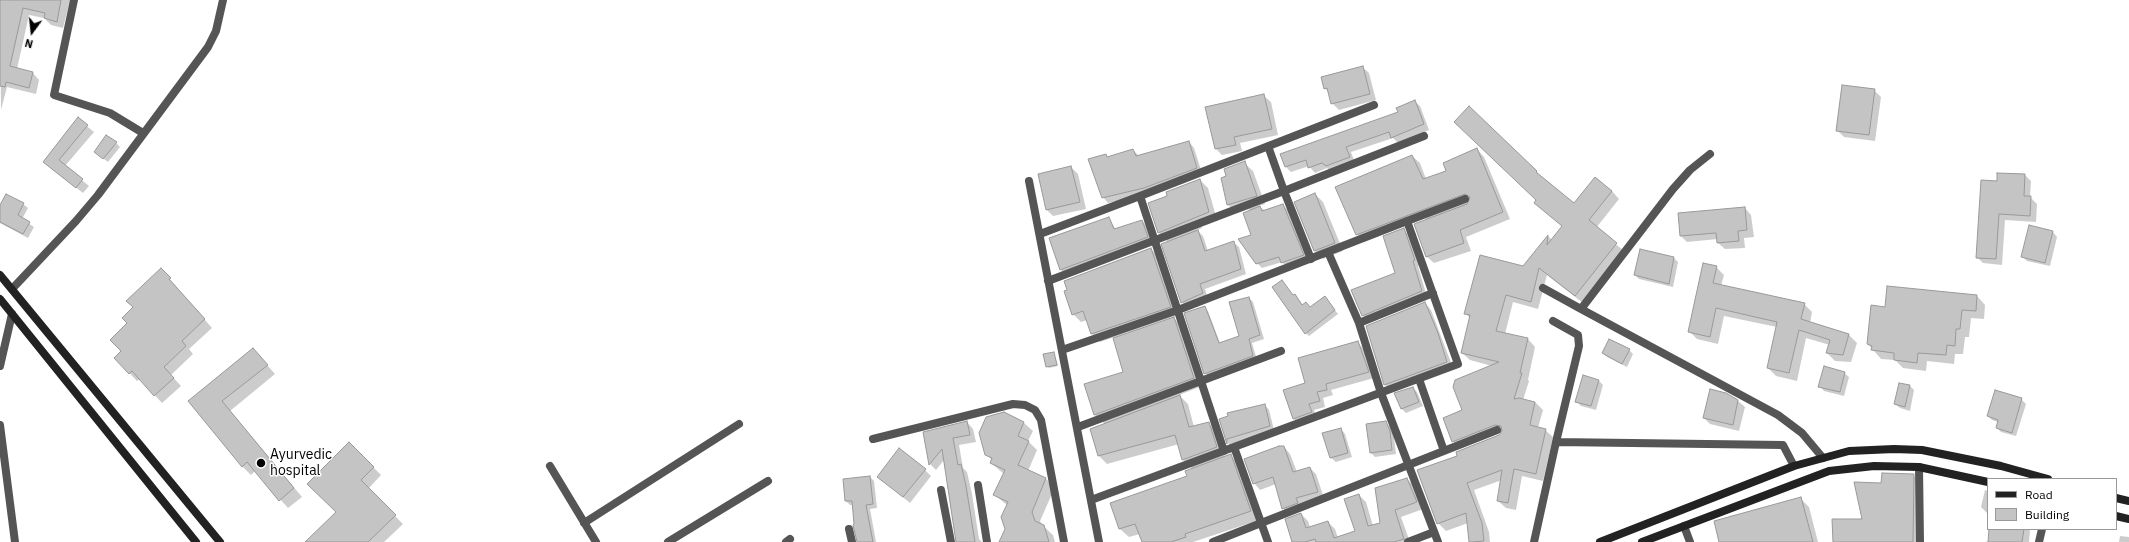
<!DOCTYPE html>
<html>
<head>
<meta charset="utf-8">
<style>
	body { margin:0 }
	#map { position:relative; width:2129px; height:542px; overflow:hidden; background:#fff; font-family:"IBM Plex Sans",sans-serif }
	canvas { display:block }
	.legend { position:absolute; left:1987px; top:478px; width:130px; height:52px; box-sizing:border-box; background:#fff; border:1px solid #999; margin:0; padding:5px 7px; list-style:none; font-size:12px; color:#000 }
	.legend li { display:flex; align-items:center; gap:8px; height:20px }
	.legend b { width:20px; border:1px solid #999 }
	.north { position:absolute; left:12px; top:12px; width:40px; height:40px; -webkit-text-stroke:3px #fff; paint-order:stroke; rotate:195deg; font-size:11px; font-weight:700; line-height:16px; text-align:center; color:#000 }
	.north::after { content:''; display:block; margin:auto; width:14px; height:18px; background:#000; clip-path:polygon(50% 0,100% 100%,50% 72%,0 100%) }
</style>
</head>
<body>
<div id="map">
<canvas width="2129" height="542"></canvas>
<ul class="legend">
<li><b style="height:5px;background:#222"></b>Road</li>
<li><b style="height:11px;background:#c4c4c4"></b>Building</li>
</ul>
<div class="north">N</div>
</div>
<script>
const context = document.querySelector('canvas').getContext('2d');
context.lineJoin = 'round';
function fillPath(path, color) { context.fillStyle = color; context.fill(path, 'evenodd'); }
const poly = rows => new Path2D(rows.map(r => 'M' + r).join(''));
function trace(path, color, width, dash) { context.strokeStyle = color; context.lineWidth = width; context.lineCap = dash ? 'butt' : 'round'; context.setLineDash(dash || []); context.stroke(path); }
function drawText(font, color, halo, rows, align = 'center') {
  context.font = font + ' "IBM Plex Sans",sans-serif'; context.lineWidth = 3; context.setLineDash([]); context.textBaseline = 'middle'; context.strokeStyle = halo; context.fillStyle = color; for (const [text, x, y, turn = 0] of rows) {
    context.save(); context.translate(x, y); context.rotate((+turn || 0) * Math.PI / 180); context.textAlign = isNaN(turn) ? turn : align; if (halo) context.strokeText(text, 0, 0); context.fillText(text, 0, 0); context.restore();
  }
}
fillPath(poly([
	[0,0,70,0,63,28,51,25,44,18,29,15,17,69,33,73,39,80,36,94,7,87,1,110],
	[1362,67,1369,73,1376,100,1339,110,1332,103,1329,93,1325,88],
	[1874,90,1881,97,1875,141,1844,137,1837,130],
	[1264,96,1271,102,1278,135,1240,143,1242,151,1222,155,1216,149],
	[1414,101,1420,106,1429,130,1398,143,1393,138,1351,152,1355,163,1329,170,1327,168,1315,173,1309,166,1291,172,1286,167,1282,155,1399,113],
	[1469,108,1544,179,1574,205,1612,191,1619,199,1596,228,1624,251,1583,303,1547,275,1538,309,1513,302,1505,334,1528,339,1535,347,1528,380,1529,381,1523,400,1535,402,1543,410,1538,428,1545,430,1553,437,1543,481,1522,476,1516,510,1506,508,1498,501,1502,480,1474,490,1489,532,1490,542,1470,542,1468,523,1446,531,1438,523,1458,456,1500,436,1503,432,1460,449,1453,441,1464,410,1492,366,1470,360,1462,353,1470,318,1465,313,1523,267,1548,236,1552,240,1562,226,1535,203,1538,200],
	[78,119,94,132,65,166,89,186,83,193,51,168],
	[1189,142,1194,148,1202,173,1150,193,1108,203,1103,197,1106,155,1109,158,1133,150,1139,156],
	[116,143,120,147,108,162,100,156],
	[1477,149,1484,157,1510,219,1466,237,1471,251,1434,263,1426,256,1426,218,1364,242,1357,234,1412,156,1420,163,1426,179,1447,172],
	[1244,163,1253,171,1265,204,1259,206,1265,211,1283,205,1288,210,1308,260,1287,267,1282,262,1262,268,1257,263,1249,209,1237,213,1228,205,1222,179,1227,177],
	[1071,167,1078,174,1086,209,1053,216,1046,209],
	[2025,175,2031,181,2030,197,2037,204,2036,222,2005,220,2002,265,1983,263,1977,257,1998,182],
	[1200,180,1208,188,1217,220,1201,226,1202,228,1197,230,1203,236,1208,251,1233,242,1239,247,1246,274,1205,289,1208,299,1187,308,1182,302,1168,242,1159,233,1168,196],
	[1315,194,1323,202,1343,251,1323,259,1315,251,1295,202],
	[23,204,28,208,22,219,34,227,28,238,0,223,0,207],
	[1745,208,1751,215,1754,237,1744,238,1745,248,1725,249,1718,243,1718,239,1687,242,1681,236],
	[1109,218,1116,230,1142,221,1146,225,1151,241,1065,274,1061,270,1050,239],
	[2030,227,2053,232,2057,237,2050,266,2027,261,2022,256],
	[1403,229,1409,235,1420,265,1418,266,1427,297,1368,321,1363,315,1396,274],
	[1151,249,1159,257,1178,315,1100,342,1092,334,1087,320,1081,322,1073,314],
	[1641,250,1674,258,1678,262,1673,287,1639,279,1635,275],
	[1716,267,1724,275,1721,286,1804,304,1812,312,1810,323,1849,335,1857,343,1851,362,1835,361,1827,353,1830,345,1806,338,1797,381,1776,376,1768,368,1777,327,1724,316,1718,344,1697,339,1689,331],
	[161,269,212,328,189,349,193,354,171,375,181,386,162,403,140,379,137,381,115,358,122,351,134,307],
	[1295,295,1303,305,1310,308,1325,297,1338,314,1309,336,1306,333,1293,296],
	[1977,296,1985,305,1984,319,1971,318,1969,337,1965,337,1963,354,1955,354,1954,364,1927,361,1926,371,1903,368,1895,360,1881,359,1868,344,1886,308],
	[1249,298,1253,302,1264,339,1252,343,1257,360,1209,377,1205,373,1204,307,1208,311,1220,343,1240,336],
	[1425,303,1431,310,1453,368,1392,391,1385,385,1367,327],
	[1174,318,1182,327,1202,386,1179,395,1188,404,1194,427,1208,423,1217,431,1225,457,1230,455,1239,464,1259,520,1193,542,1143,542,1140,534,1129,537,1120,529,1111,504,1188,477,1193,469,1183,460,1179,444,1107,464,1099,456,1105,424,1095,415,1125,373],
	[1358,343,1364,349,1374,378,1331,390,1333,395,1323,398,1325,407,1314,410,1317,418,1300,425,1293,418,1306,384],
	[253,349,275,374,230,411,302,497,288,508,255,471,251,475,242,466,189,401],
	[1629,350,1633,354,1627,367,1607,357,1603,353],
	[1054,353,1058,366,1049,368,1047,366],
	[1844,373,1849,377,1844,396,1824,391,1820,386],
	[1599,381,1603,385,1596,410,1581,406,1576,401],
	[1900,384,1910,386,1914,390,1910,411,1900,408,1895,404],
	[1413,388,1417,392,1423,406,1406,413,1402,409,1396,394],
	[1726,394,1738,401,1745,407,1739,431,1710,424,1704,418],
	[2021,399,2026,404,2016,436,2001,432,1997,428,1998,422,1992,420,1988,416],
	[1265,405,1269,410,1274,430,1231,444,1231,446,1228,443,1220,419],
	[1003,413,1024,423,1033,431,1028,441,1037,450,1028,471,1046,479,1055,487,1040,521,1042,525,1053,535,1055,542,1000,542,1006,529,1008,506,995,495,1004,474,991,463,992,460,986,454],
	[967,422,973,429,976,442,959,445,963,468,967,472,972,494,979,539,982,542,957,542,944,460,936,470,930,464,924,433],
	[1385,422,1390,427,1394,437,1396,454,1375,457,1371,453],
	[1341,429,1345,434,1352,457,1336,462,1331,458],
	[349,443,381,475,368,489,403,524,384,542,314,542,337,512],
	[1284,447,1290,454,1297,472,1310,468,1316,474,1324,498,1289,515,1283,508,1276,484,1260,490,1254,483],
	[925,470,931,476,910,503,878,477],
	[1913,475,1921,483,1921,542,1834,542,1863,520,1882,484],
	[870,477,874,481,877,508,870,509,876,542,858,542,854,505,850,505,846,501,844,480],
	[1407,479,1414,486,1423,509,1401,517,1410,542,1293,542,1301,514,1308,521,1310,527,1328,522,1335,529,1338,538,1356,531,1359,495,1366,502,1373,526,1381,524],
	[1985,490,1988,491,1988,514,1981,507],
	[1801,499,1809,507,1818,542,1723,542],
	[1990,529,2029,529,2030,531,2029,542,1985,542,1989,541],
	[2120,536,2129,537,2129,542,2119,542]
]), '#0003');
const building = poly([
	[0,0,61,0,57,22,44,18,45,13,23,8,10,66,33,72,29,88,6,82,5,87,0,86,0,0],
	[1363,66,1370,94,1331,104,1327,88,1324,89,1321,77,1363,66],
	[1842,85,1875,89,1869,135,1836,131,1842,85],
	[1264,94,1272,129,1234,137,1236,145,1215,149,1205,107,1264,94],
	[1415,100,1424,124,1391,138,1389,132,1346,147,1350,157,1326,166,1322,163,1308,168,1306,160,1285,167,1280,154,1398,112,1396,108,1415,100],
	[1469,106,1537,171,1536,172,1574,203,1595,177,1612,191,1589,220,1617,243,1575,296,1539,268,1531,302,1506,295,1496,331,1528,338,1520,373,1522,373,1514,399,1519,398,1535,402,1530,425,1546,429,1536,474,1514,469,1508,503,1497,501,1502,470,1467,483,1482,523,1484,541,1471,542,1469,542,1466,513,1437,524,1417,470,1457,456,1456,452,1499,435,1502,431,1501,426,1495,425,1452,442,1443,418,1462,410,1453,387,1455,380,1499,362,1461,353,1470,315,1464,314,1480,255,1523,266,1548,235,1547,245,1562,226,1534,203,1536,200,1454,122,1469,106],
	[78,117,88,125,59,160,83,179,76,188,43,162,78,117],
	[106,135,117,142,103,159,94,152,106,135],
	[1189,141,1197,168,1144,188,1102,198,1088,159,1106,154,1107,157,1133,149,1136,156,1189,141],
	[1477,148,1503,212,1460,230,1464,243,1426,257,1414,224,1467,204,1470,197,1465,194,1356,235,1335,187,1412,155,1423,179,1446,171,1443,163,1477,148],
	[1245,161,1257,196,1227,205,1221,178,1226,176,1224,169,1245,161],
	[1071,166,1080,202,1046,210,1038,174,1071,166],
	[1997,173,2025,174,2024,196,2031,196,2030,216,1999,214,1996,259,1976,258,1981,180,1997,181,1997,173],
	[1200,179,1209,212,1158,233,1148,203,1167,196,1166,192,1200,179],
	[1315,193,1335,243,1314,251,1294,202,1315,193],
	[6,194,24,203,18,215,30,222,23,234,0,222,0,205,6,194],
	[1283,204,1304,255,1281,263,1279,257,1256,264,1238,239,1251,235,1243,213,1260,206,1262,211,1283,204],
	[1745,207,1747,230,1738,231,1739,241,1717,243,1716,233,1680,236,1678,213,1745,207],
	[1109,217,1114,229,1142,220,1148,237,1060,270,1049,238,1109,217],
	[2029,225,2053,231,2045,263,2021,257,2029,225],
	[1404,228,1415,260,1413,261,1422,291,1362,316,1351,290,1395,273,1383,236,1404,228],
	[1198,230,1205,251,1234,241,1241,269,1200,284,1203,293,1181,303,1161,244,1198,230],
	[1151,248,1171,307,1091,334,1083,311,1072,315,1064,291,1067,290,1064,281,1151,248],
	[1640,249,1674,257,1669,284,1634,275,1640,249],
	[1703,263,1717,266,1713,283,1805,303,1801,319,1849,334,1843,355,1826,353,1830,340,1799,330,1789,373,1767,368,1777,322,1716,308,1710,337,1688,332,1703,263],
	[161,268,171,278,169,279,205,319,182,341,186,346,164,367,174,378,154,396,132,371,129,374,114,358,121,351,110,340,127,323,122,318,133,307,126,301,161,268],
	[1282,280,1293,295,1295,294,1302,305,1306,302,1310,307,1325,296,1335,310,1305,334,1272,287,1282,280],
	[1887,286,1977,295,1976,311,1962,310,1960,329,1956,329,1955,346,1947,345,1946,355,1918,353,1917,363,1894,360,1894,353,1871,350,1872,346,1867,344,1871,305,1885,307,1887,286],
	[1249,297,1260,335,1249,339,1253,356,1204,374,1184,313,1205,306,1219,343,1239,336,1229,302,1249,297],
	[1425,302,1438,333,1447,362,1384,385,1366,326,1425,302],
	[1174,317,1194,378,1094,415,1084,384,1123,372,1113,338,1174,317],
	[1609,339,1630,349,1622,364,1602,353,1609,339],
	[1358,341,1369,372,1326,384,1327,390,1317,392,1320,401,1309,404,1312,412,1293,419,1283,390,1305,383,1298,358,1358,341],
	[253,348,268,365,222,401,294,488,279,501,247,462,242,467,188,401,253,348],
	[1054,352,1057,365,1046,367,1043,354,1054,352],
	[1824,366,1845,372,1840,392,1818,387,1824,366],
	[1583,375,1599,380,1591,406,1575,402,1583,375],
	[1899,383,1910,385,1905,407,1894,404,1899,383],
	[1413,387,1419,402,1401,409,1394,393,1413,387],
	[1710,389,1726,393,1738,400,1733,425,1703,418,1710,389],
	[1995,390,2022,398,2012,433,1996,428,1998,420,1987,416,1995,390],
	[1180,395,1189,427,1209,422,1217,447,1182,460,1175,435,1098,456,1090,429,1180,395],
	[1265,404,1270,426,1227,439,1227,444,1219,419,1228,416,1227,413,1265,404],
	[1004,412,1024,422,1018,436,1029,441,1018,465,1046,478,1032,512,1035,521,1044,525,1049,542,999,542,1005,529,1001,517,1008,502,993,495,1005,470,990,463,992,458,985,455,979,433,986,417,1004,412],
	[967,421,970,435,953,438,958,465,961,464,966,486,975,542,956,542,942,449,929,465,923,432,967,421],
	[1386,421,1390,431,1392,450,1370,453,1366,424,1386,421],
	[1341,428,1348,453,1330,458,1322,433,1341,428],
	[349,442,374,467,361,480,396,515,368,542,305,542,336,512,307,484,349,442],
	[1279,446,1284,446,1293,472,1310,467,1318,492,1296,498,1298,503,1282,509,1273,477,1253,484,1244,459,1279,446],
	[899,448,926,469,903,497,877,477,899,448],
	[1231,454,1251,511,1185,534,1186,537,1171,542,1142,542,1135,524,1119,529,1110,503,1187,476,1185,471,1231,454],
	[1882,473,1914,474,1913,542,1833,542,1832,519,1862,519,1854,482,1881,483,1882,473],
	[870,476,873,504,866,505,873,542,857,542,853,525,854,524,852,501,845,501,843,479,870,476],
	[1407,478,1417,502,1395,510,1404,539,1394,542,1316,542,1315,539,1305,542,1292,542,1285,519,1301,513,1306,528,1328,521,1334,538,1355,531,1344,499,1359,494,1368,526,1380,523,1375,488,1407,478],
	[1801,497,1813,542,1719,542,1714,521,1801,497],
	[1989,529,2024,529,2022,542,1988,542,1989,529]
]);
fillPath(building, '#c4c4c4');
trace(building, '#999', 1);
trace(poly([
	[74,0,54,95,110,113,143,133],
	[1268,146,1284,191,1424,136],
	[1710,154,1690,170,1673,189,1581,309,1778,415,1802,433,1823,458],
	[1029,181,1099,542],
	[1140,196,1374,105],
	[1040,234,1140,196,1224,451],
	[1328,252,1359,323,1381,393,1438,542],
	[1048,281,1284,191,1311,259],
	[1543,288,1581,309],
	[12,289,76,221,98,195,208,47,216,31,223,0],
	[1553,321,1578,335,1579,346,1556,442],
	[1359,323,1433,293],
	[1062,350,1178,310,1407,221],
	[0,366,12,314],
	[1419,379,1444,451],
	[0,425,15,542],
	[1078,427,1281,351],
	[873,439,1013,404,1025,405,1035,410,1041,420,1064,542],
	[1234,447,1268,542],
	[550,466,596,542],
	[1919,467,1920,542],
	[978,485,987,542],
	[941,490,951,542],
	[1091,500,1458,364,1407,221,1465,199],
	[584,523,739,424],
	[1684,526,1690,542],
	[849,529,852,542],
	[668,542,768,481],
	[786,542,790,539],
	[1213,542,1497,430],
	[1408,542,1434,532],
	[1534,542,1556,442,1783,445,1794,466],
	[2039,542,2042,529]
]), '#555', 8);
trace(poly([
	[0,275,220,542],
	[0,299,196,542],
	[2116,498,2129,501],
	[2116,516,2129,519],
	[1600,542,1794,466,1849,451,1894,449,1922,450,2001,466,2048,479],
	[1642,542,1829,471,1874,466,1919,467,1988,482]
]), '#222', 8);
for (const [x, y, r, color] of [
	[261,463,5,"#000"]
]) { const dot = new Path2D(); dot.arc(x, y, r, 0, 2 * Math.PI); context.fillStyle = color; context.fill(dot); trace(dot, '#fff', 1.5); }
drawText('14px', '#000', '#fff', [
	["Ayurvedic",270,455],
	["hospital",270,471]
], 'left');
</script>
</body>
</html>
